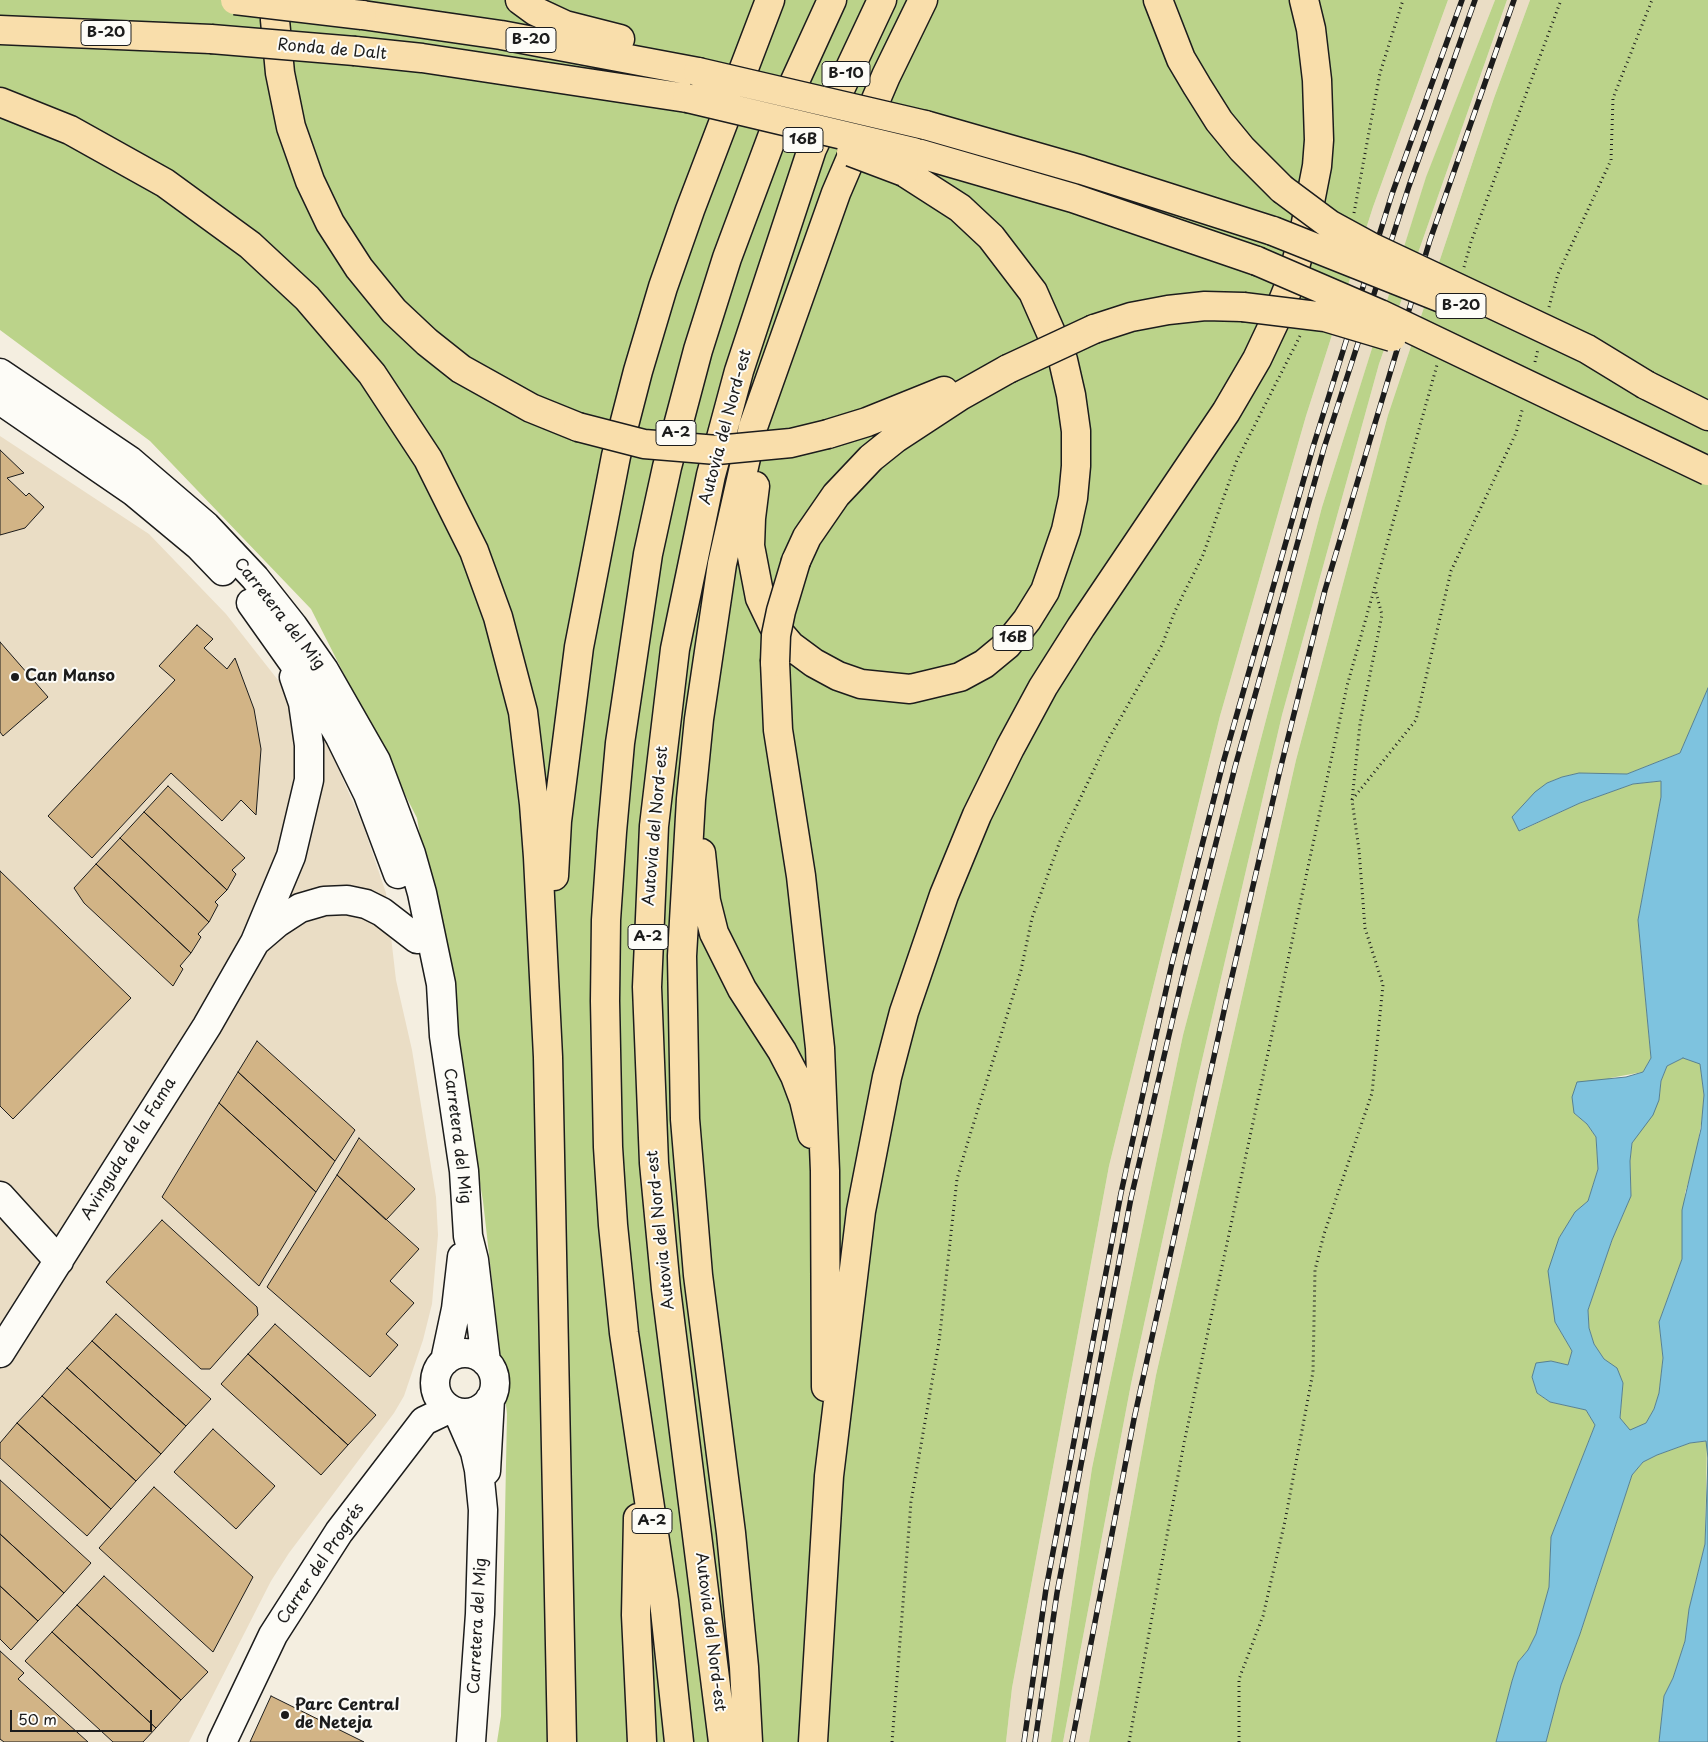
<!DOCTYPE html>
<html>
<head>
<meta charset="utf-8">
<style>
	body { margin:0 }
	#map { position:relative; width:1708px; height:1742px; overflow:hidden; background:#f4eee0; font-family:"Playpen Sans",sans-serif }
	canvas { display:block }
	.scale { position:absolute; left:10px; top:1710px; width:142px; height:22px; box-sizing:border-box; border:2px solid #1c1c1c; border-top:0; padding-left:6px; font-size:15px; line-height:18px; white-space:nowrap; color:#1c1c1c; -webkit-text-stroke:4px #fdfcf7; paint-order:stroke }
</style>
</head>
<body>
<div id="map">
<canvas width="1708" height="1742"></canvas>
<div class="scale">50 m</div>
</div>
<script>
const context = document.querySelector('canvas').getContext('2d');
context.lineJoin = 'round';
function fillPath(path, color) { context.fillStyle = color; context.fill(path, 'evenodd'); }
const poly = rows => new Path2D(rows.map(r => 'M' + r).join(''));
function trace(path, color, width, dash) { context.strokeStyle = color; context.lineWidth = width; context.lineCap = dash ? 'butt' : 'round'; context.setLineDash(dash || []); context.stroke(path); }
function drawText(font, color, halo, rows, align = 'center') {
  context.font = font + ' "Playpen Sans",sans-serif'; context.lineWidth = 4; context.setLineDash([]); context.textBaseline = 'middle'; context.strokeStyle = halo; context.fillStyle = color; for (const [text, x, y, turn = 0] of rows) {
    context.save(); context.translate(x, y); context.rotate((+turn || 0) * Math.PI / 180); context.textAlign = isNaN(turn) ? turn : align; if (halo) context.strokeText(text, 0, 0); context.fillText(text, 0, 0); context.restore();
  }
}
fillPath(poly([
	[1448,0,1495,0,1426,178,1322,507,1183,1035,1092,1468,1051,1742,1006,1742,1012,1688,1109,1166,1220,716,1306,416,1373,207],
	[1507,0,1530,0,1494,98,1388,415,1296,760,1156,1375,1089,1742,1063,1742,1131,1384,1196,1086,1282,715,1379,364],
	[0,436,149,534,226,614,326,741,363,825,386,893,396,980,412,1050,436,1197,438,1235,432,1304,423,1340,404,1396,394,1413,289,1553,271,1581,189,1742,0,1742]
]), '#eaddc5');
fillPath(poly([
	[0,0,1448,0,1373,207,1306,416,1220,716,1109,1166,1012,1688,1006,1742,497,1742,501,1716,507,1414,483,1201,417,818,311,609,150,441,0,330],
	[1495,0,1507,0,1379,364,1282,715,1196,1086,1131,1384,1063,1742,1051,1742,1092,1468,1183,1035,1322,507,1426,177],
	[1530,0,1708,0,1708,688,1680,753,1627,774,1579,773,1562,777,1547,783,1512,817,1520,831,1580,803,1633,784,1661,781,1661,797,1638,920,1651,1058,1643,1072,1610,1078,1574,1113,1587,1124,1596,1137,1598,1169,1588,1201,1575,1213,1559,1238,1555,1253,1555,1322,1572,1351,1568,1365,1551,1361,1532,1377,1537,1393,1550,1402,1586,1410,1595,1425,1551,1537,1549,1587,1536,1634,1528,1650,1518,1662,1512,1681,1496,1742,1089,1742,1156,1375,1296,760,1388,415,1494,98],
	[1683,1058,1700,1063,1704,1095,1703,1112,1695,1160,1685,1193,1682,1259,1659,1322,1663,1358,1659,1393,1654,1409,1646,1423,1630,1431,1620,1418,1623,1383,1617,1369,1604,1359,1594,1344,1589,1328,1588,1310,1612,1240,1631,1196,1630,1161,1632,1143,1659,1100,1661,1081,1667,1066],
	[1707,1441,1705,1544,1689,1609,1685,1641,1673,1678,1664,1696,1659,1742,1546,1742,1561,1685,1580,1634,1632,1475,1643,1462,1657,1455,1690,1443]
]), '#bbd38a');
const water = poly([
	[1708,688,1708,1742,1659,1742,1664,1696,1673,1678,1685,1641,1689,1609,1705,1544,1708,1458,1706,1441,1690,1443,1657,1455,1643,1462,1632,1475,1580,1634,1561,1685,1546,1742,1496,1742,1512,1681,1518,1662,1528,1650,1536,1634,1549,1587,1551,1537,1595,1425,1586,1410,1550,1402,1537,1393,1532,1377,1536,1363,1551,1361,1568,1365,1572,1351,1555,1322,1548,1271,1559,1238,1575,1212,1588,1201,1598,1169,1596,1137,1587,1124,1574,1113,1572,1097,1577,1082,1626,1077,1643,1072,1651,1058,1638,920,1661,797,1661,781,1633,784,1580,803,1519,831,1512,817,1535,792,1547,783,1562,777,1579,773,1627,774,1680,753,1708,688],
	[1683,1058,1700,1064,1704,1095,1701,1129,1682,1210,1682,1259,1659,1322,1663,1358,1659,1393,1654,1409,1646,1423,1630,1430,1620,1418,1623,1383,1617,1368,1604,1359,1594,1344,1589,1328,1588,1310,1612,1240,1631,1196,1630,1161,1632,1143,1653,1115,1659,1100,1661,1081,1667,1066,1683,1058]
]);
fillPath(water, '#7ec3df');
trace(water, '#578091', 1);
const building = poly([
	[0,450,24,473,7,478,26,496,29,493,44,507,25,528,0,535,0,450],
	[197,625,213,639,204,648,227,669,235,658,254,709,261,749,256,815,241,800,222,821,171,773,92,858,48,816,175,680,159,666,197,625],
	[0,642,48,697,3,736,0,732,0,642],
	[168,786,245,858,232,870,236,874,227,890,144,812,168,786],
	[144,812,227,890,215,902,218,905,209,922,120,838,144,812],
	[120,838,209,922,198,934,201,937,191,953,96,864,120,838],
	[96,864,191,953,180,966,183,969,173,986,84,903,74,888,96,864],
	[0,871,131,998,13,1119,0,1106,0,871],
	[257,1041,355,1130,335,1161,238,1072,257,1041],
	[238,1072,335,1161,316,1192,219,1103,238,1072],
	[219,1103,316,1192,259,1286,162,1197,219,1103],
	[359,1138,415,1189,386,1220,337,1175,359,1138],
	[337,1175,419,1249,390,1281,414,1303,386,1334,398,1345,370,1377,267,1287,337,1175],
	[162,1220,257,1307,258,1315,210,1369,201,1369,106,1282,162,1220],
	[116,1314,211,1399,186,1426,92,1341,116,1314],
	[275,1324,376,1415,348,1445,248,1354,275,1324],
	[92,1341,186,1426,161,1454,67,1368,92,1341],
	[248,1354,348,1445,321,1475,221,1384,248,1354],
	[67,1368,161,1454,136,1481,42,1396,67,1368],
	[42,1396,136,1481,111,1509,17,1423,42,1396],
	[17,1423,111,1509,87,1536,0,1458,0,1443,17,1423],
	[213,1429,275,1486,236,1529,174,1472,213,1429],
	[0,1480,91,1563,64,1593,0,1534,0,1480],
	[154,1487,253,1577,213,1652,99,1548,154,1487],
	[0,1534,64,1593,38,1621,0,1586,0,1534],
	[104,1576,208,1672,181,1700,77,1605,104,1576],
	[0,1586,38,1621,11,1650,0,1639,0,1586],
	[77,1605,181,1700,156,1728,52,1632,77,1605],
	[52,1632,156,1728,143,1742,113,1742,25,1661,52,1632],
	[0,1651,24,1673,18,1679,88,1742,4,1742,0,1739,0,1651],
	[271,1696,364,1742,250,1742,271,1696]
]);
fillPath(building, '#d2b486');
trace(building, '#1c1c1c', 1);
const minor = poly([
	[0,373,129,460,206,526,255,578,293,626,324,670,376,761,411,854,422,893,441,984,444,1036,464,1171,468,1236,474,1260,486,1362],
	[0,400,134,492,199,546,223,571],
	[251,603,312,689,340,737,368,794,398,874],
	[256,941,277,923,300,908,324,901,347,900,366,904,382,912,417,939],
	[0,1196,59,1261],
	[0,1353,207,1026,255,942,291,856,309,780,309,745,303,703,294,677],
	'435 1383a30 30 0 1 1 60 0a30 30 0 1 1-60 0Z',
	[445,1361,456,1309,462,1257],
	[458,1413,475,1452,479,1470,483,1510,480,1614,471,1742],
	[486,1471,490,1399],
	[222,1742,273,1635,339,1532,424,1421,449,1409]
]);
const highway = poly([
	[277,0,275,20,280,73,291,127,310,181,330,223,359,268,394,311,427,342,461,369,531,408,578,427],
	[520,0,535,11,565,25,620,39],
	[1158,0,1181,59,1197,86,1219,121,1242,149,1282,189],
	[362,15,501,35,698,72],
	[0,30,211,39],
	[355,51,422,58,687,98],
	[0,102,70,130,165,183,250,245,307,298,372,374,428,459,474,551,498,617,523,712,534,804,538,857,548,1057,562,1742],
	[925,125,1082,170,1273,231],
	[914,152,1073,198,1257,261],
	[1094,329,1131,317,1168,310,1205,306,1243,307],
	[1646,385,1708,416],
	[828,434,867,422,944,391],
	[755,486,751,518,750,546,760,598,773,625,791,646,814,663,838,676,861,684,910,689,960,677,984,664,1007,645,1027,620,1045,591,1066,530,1073,498,1076,466,1076,431,1071,395,1063,360,1033,292,991,237,960,208,904,172],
	[796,561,807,537,836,495,871,458,896,438,960,396,1008,369],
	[775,662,778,730,801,876,820,1048,825,1171,826,1387],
	[701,853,706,901,714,933,742,989,782,1051,795,1076,804,1100,812,1134],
	[554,876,557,821,579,647,616,456,638,371,663,287,690,210,770,0],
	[638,1518,636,1615,642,1742],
	[679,1742,664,1601,624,1333,613,1225,608,1147,605,1001,606,920,612,832,620,743,648,554,667,467,698,350,727,258,784,105,832,0],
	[723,1742,666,1289,654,1163,647,987,654,826,675,649,711,475,739,371,812,149,882,0],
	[748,1742,744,1667,731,1533,698,1275,685,1119,682,956,691,799,699,719,722,564,753,427,836,193,886,76,923,0],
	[813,1742,829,1476,861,1211,887,1077,904,1012,944,895,977,815,1010,748,1043,687,1081,627,1226,412,1257,359,1274,323,1291,281,1303,238,1317,166,1319,140,1317,80,1311,29,1304,0]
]);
trace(minor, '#1c1c1c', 31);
trace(highway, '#1c1c1c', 31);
trace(poly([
	[1354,213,1380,73,1403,0],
	[1464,267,1471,242,1561,0],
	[1549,307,1558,274,1611,160,1613,98,1652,0],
	[1535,362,1538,349],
	[1352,800,1360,724,1382,615,1375,589],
	[892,1742,911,1502,939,1342,957,1179,966,1148,1021,970,1032,918,1060,841,1108,740,1162,645,1175,611,1203,555,1237,460,1300,336],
	[1129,1742,1184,1443,1347,686,1437,365],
	[1239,1742,1239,1679,1263,1616,1285,1521,1313,1372,1315,1270,1324,1234,1372,1093,1383,985,1365,928,1359,850,1352,800,1416,720,1451,571,1516,433,1523,407]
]), '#1c1c1c', 3, [1, 4]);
trace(minor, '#fdfcf7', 28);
trace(highway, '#f9deab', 28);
const rail = poly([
	[1024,1742,1046,1589,1121,1193,1172,963,1223,763,1313,447,1392,194,1462,0],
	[1035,1742,1057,1593,1131,1198,1186,962,1235,767,1324,448,1409,186,1475,0],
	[1072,1742,1134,1419,1226,1002,1280,770,1325,590,1430,240,1514,0]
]);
trace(rail, '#1c1c1c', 5.5);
trace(rail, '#fdfcf7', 4, [11]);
const highwayBridge = poly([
	[235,0,362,15],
	[211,39,355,51],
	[698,72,925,125],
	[687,98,914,152],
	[851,152,904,172],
	[1282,189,1329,224,1373,248,1587,349,1646,385],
	[1273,231,1444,299],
	[1257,261,1380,314,1708,471],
	[1243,307,1325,317,1392,337],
	[1008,369,1094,329],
	[578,427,644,444,717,450,791,443,828,434],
	[775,662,776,635,781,611,796,561]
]);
trace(highwayBridge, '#1c1c1c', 31, []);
trace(highwayBridge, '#f9deab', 28);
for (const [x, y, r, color] of [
	[15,677,5,"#1c1c1c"],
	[285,1715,5,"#1c1c1c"]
]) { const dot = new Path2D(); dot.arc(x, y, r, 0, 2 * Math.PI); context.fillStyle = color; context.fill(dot); trace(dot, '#fdfcf7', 2); }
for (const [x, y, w] of [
	[106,33,50],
	[531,40,50],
	[846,74,48],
	[803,140,40],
	[1461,306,50],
	[676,433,40],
	[1013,638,40],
	[648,937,40],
	[652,1521,40]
]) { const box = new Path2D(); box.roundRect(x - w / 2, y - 12.5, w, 25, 4); context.fillStyle = '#fdfcf7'; context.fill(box); trace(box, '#1c1c1c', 1); }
drawText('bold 15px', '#1c1c1c', null, [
	["B-20",106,33],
	["B-20",531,40],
	["B-10",846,74],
	["16B",803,140],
	["B-20",1461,306],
	["A-2",676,433],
	["16B",1013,638],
	["A-2",648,937],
	["A-2",652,1521]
]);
drawText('16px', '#1c1c1c', '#fdfcf7', [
	["Ronda de Dalt",332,50,5],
	["Autovia del Nord-est",726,427,-75],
	["Carretera del Mig",279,614,52],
	["Autovia del Nord-est",656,826,-85],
	["Carretera del Mig",457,1136,83],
	["Avinguda de la Fama",129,1149,-58],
	["Autovia del Nord-est",661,1230,-96],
	["Carrer del Progrés",321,1564,-56],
	["Carretera del Mig",478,1626,-87],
	["Autovia del Nord-est",710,1632,83]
]);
drawText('bold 16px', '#1c1c1c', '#fdfcf7', [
	["Can Manso",25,677],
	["Parc Central",295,1706],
	["de Neteja",295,1724]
], 'left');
</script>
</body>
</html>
